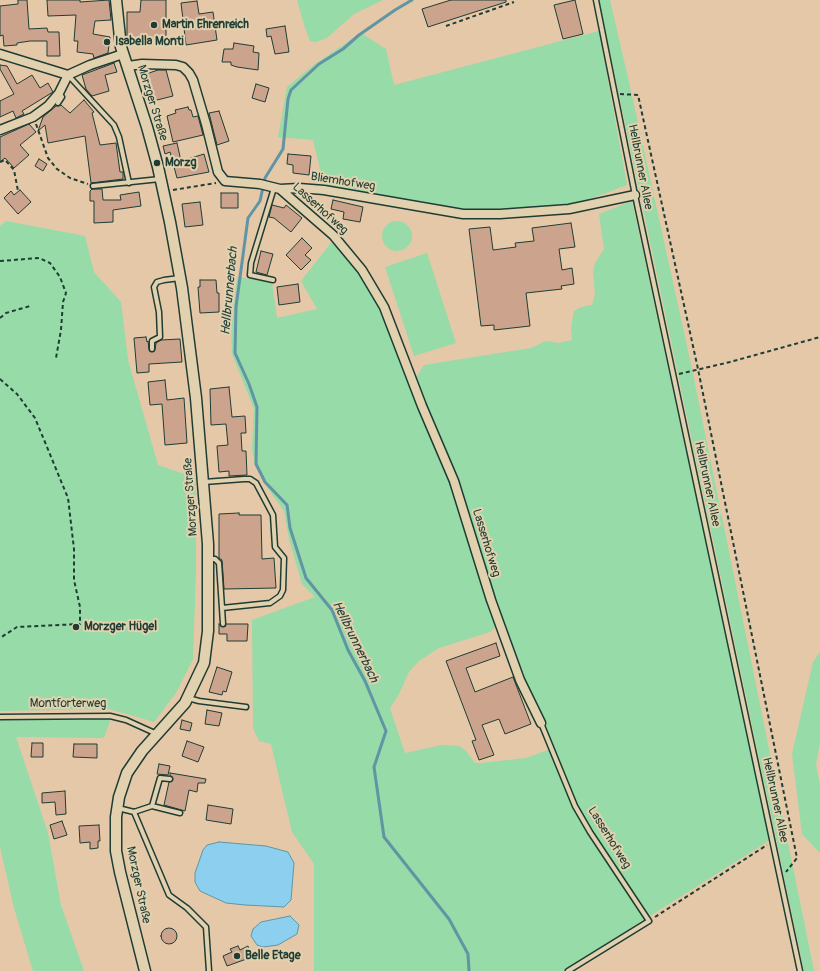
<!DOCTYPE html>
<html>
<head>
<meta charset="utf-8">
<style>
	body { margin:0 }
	canvas { display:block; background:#e4c8a8 }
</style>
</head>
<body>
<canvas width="820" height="971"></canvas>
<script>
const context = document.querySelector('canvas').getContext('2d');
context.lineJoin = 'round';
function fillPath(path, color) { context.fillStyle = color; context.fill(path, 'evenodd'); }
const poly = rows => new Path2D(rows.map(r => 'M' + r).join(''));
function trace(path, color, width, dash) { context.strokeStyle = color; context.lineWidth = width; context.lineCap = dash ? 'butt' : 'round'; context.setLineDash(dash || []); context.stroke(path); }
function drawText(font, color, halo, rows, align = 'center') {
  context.font = font + ' Pangolin,sans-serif'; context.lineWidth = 4; context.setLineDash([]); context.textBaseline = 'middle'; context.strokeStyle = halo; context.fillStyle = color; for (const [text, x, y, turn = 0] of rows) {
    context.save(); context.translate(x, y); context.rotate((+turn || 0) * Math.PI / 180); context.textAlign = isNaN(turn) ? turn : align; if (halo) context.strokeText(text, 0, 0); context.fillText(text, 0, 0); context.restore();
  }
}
fillPath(poly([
	[297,0,383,0,354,14,327,38,316,42,310,41,304,25],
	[599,0,610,0,629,82,692,369,814,971,804,971],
	[599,31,627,185,574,205,542,209,478,211,455,209,324,186,313,140,278,137,287,87,315,64,361,33,386,49,394,85],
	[632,201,770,840,563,971,314,971,314,864,292,832,271,744,259,741,253,728,252,620,315,597,302,584,289,539,284,511,264,483,255,465,252,449,254,409,232,354,231,327,237,277,272,282,277,318,317,309,301,281,334,239,377,296,410,379,417,376,424,365,531,348,546,341,558,343,572,340,571,328,574,311,581,307,592,305,595,294,593,272,595,263,604,249,599,214],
	[498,625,540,727,548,750,526,758,481,763,475,763,466,751,459,746,442,745,405,753,390,708,398,696,409,672,419,661,439,648,490,632],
	[6,221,85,236,94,272,121,302,128,360,158,465,196,478,196,571,193,659,176,693,154,722,109,709,0,711,0,226],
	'382 236a15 15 0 1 1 30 0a15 15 0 1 1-30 0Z',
	[427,253,456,343,414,356,385,267],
	[820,652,820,741,816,765,820,785,820,853,802,834,792,754,813,662],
	[65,717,111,718,104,738,16,737,48,833,61,905,84,971,33,971,14,908,0,847,0,719]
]), '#96dba8');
const water = poly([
	[219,842,266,846,288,852,294,863,291,900,284,907,245,905,226,903,200,891,195,882,195,873,203,850,207,845,219,842],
	[290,916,299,925,297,934,278,945,263,947,257,945,251,936,253,929,261,922,290,916]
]);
fillPath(water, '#8dcfef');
trace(water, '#6195a4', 1);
trace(poly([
	[412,0,395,10,359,35,343,49,319,64,291,90,288,99,283,149,265,178,260,201,248,218,236,307,235,353,249,384,257,407,256,464,265,482,287,505,290,528,306,578,332,610,348,650,365,681,386,731,374,767,384,837,449,919,468,954,469,971]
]), '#6195a4', 3);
const building = poly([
	[18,0,27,0,29,29,47,28,48,32,59,32,60,56,47,56,47,41,30,41,17,43,17,45,4,46,3,35,0,36,0,6,18,4,18,0],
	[47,0,80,0,80,2,109,0,111,20,95,21,93,34,110,37,108,53,94,58,93,54,77,52,78,41,74,41,76,15,48,16,47,0],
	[141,0,166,0,166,40,127,38,127,12,140,12,141,0],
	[451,0,506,0,506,2,428,27,422,9,451,0],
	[575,0,583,34,563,39,554,5,575,0],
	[197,1,199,14,213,12,217,40,186,45,181,3,197,1],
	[285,26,289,52,275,54,271,36,267,37,266,29,285,26],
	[234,43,254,46,253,52,259,53,258,70,237,67,231,65,231,62,222,62,224,49,233,49,234,43],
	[114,63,117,72,105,75,109,91,92,96,86,89,82,75,114,63],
	[0,65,7,66,17,84,32,75,40,88,48,83,53,92,22,111,24,114,16,118,13,111,0,117,0,101,14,94,0,69,0,65],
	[158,70,166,70,173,96,153,101,146,74,158,70],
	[256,84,269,88,265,102,252,98,256,84],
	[84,100,94,112,92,113,100,145,116,143,120,172,123,172,123,179,91,183,85,136,48,143,45,125,38,131,43,117,56,106,61,105,70,113,84,100],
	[188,107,189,110,191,110,193,117,198,116,203,135,173,142,167,116,176,113,175,110,188,107],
	[219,111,229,141,217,145,209,113,219,111],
	[29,124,36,132,20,145,29,155,14,168,5,158,0,162,0,137,29,124],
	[177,143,181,161,204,154,209,172,177,178,170,152,165,154,163,146,177,143],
	[288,154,311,156,309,175,293,173,293,165,287,164,288,154],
	[39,159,47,164,43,171,35,166,39,159],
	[92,189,102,189,103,200,121,200,120,195,139,192,141,206,113,210,113,222,94,223,94,201,90,201,90,191,92,189],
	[20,190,31,202,18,214,4,198,11,191,14,195,20,190],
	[221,193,238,193,238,208,221,208,221,193],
	[333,200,363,207,360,222,343,219,344,212,331,209,333,200],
	[200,202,203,225,185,227,182,204,200,202],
	[272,205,284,208,286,205,302,218,291,232,274,218,269,217,272,205],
	[571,223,575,247,559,249,562,270,572,268,574,284,561,286,562,289,526,293,530,326,494,330,494,325,481,326,469,229,490,227,493,250,516,247,515,243,534,241,532,228,571,223],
	[302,238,312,248,305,255,311,260,301,270,286,255,302,238],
	[261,251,273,254,267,275,256,272,261,251],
	[200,280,216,280,217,293,219,293,219,312,200,313,198,287,200,287,200,280],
	[298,284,300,302,279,305,277,287,298,284],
	[146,337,147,342,148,341,149,350,152,352,155,350,156,343,161,340,180,339,182,362,149,364,149,372,137,373,134,338,146,337],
	[165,380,167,400,184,398,187,443,165,445,162,404,150,405,148,382,165,380],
	[229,387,232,417,245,416,246,433,241,433,242,451,246,451,247,475,229,476,229,471,219,472,217,446,228,445,226,424,211,425,210,389,229,387],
	[239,513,239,515,261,515,262,559,274,558,276,588,224,589,222,560,219,558,219,514,239,513],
	[219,624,223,627,226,624,248,624,247,641,227,641,227,634,219,634,219,624],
	[496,643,500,656,466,668,475,692,513,677,531,724,505,734,499,719,482,725,494,755,479,760,472,741,476,740,446,661,496,643],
	[217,667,232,672,226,692,223,691,222,695,209,692,217,667],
	[207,710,222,713,219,726,205,724,207,710],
	[182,720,192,723,190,731,180,729,182,720],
	[187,741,204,747,198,762,182,756,187,741],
	[32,743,43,743,43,757,31,757,32,743],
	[74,744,97,744,97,758,73,757,74,744],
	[159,764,170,766,168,775,157,774,159,764],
	[170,773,206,779,205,783,198,783,197,792,189,790,185,811,164,805,169,782,173,780,170,775,170,773],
	[65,791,66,814,56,815,55,802,42,803,42,793,65,791],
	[208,805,233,809,231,824,206,820,208,805],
	[62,821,67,835,54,839,50,825,62,821],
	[99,825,100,841,98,841,98,848,90,849,90,842,80,843,79,826,99,825],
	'161 936a8 8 0 1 1 16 0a8 8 0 1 1-16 0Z',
	[238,946,240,950,248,946,252,957,227,966,223,956,232,952,230,949,238,946]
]);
fillPath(building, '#cca38d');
trace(building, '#1f3d34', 1);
const service = poly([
	[596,0,635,195,800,971],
	[68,75,114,125,119,137,129,183],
	[58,103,62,97,59,93],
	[93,186,160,179],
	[273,280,250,275,251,263,274,188],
	[152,349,152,341,160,337,159,312,154,287,157,282,164,280,180,278],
	[204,482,244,479,250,479,256,483,273,515,275,547,284,558,283,590,280,596,270,603,222,608,219,563,215,559,209,559],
	[222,608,223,624],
	[188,698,199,701,246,707],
	[0,717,110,716,126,720,157,734],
	[541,723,575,806,590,832,649,921,568,971],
	[152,806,160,778,170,779],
	[118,808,134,812,152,806,180,813],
	[134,812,169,895,187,908,206,927,209,971]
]);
const minor = poly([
	[0,54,68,75,90,65,123,54],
	[128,66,142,64,176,65,183,67,189,73,193,80,206,124,218,172,225,181,260,184,280,189,299,188,324,190,463,214,500,214,569,209,635,195],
	[0,130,33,117,48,106,59,93,68,75],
	[280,189,333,235,362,270,384,307,422,406,454,481,491,600,520,680,541,723]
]);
const tertiary = poly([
	[116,0,121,47,147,127,158,167,170,222,182,288,196,398,208,544,208,631,204,663,185,703,142,751,127,773,119,797,116,817,116,851,120,872,145,971]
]);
trace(service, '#1f3d34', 7);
trace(minor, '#1f3d34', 11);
trace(tertiary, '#1f3d34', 13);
trace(poly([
	[446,26,514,2],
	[620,94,638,95,698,369,797,858,786,872],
	[36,124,48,158,57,169,70,178,88,184],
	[0,162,5,160,14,170,18,191],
	[173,190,216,183],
	[0,261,39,258,50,263,60,277,66,293,63,302,61,330,56,358],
	[0,318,6,313,30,306],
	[679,374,730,362,820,337],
	[0,379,17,394,35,418,68,498,74,549,74,580,80,607,80,624,17,627,0,638],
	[186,499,193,481],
	[655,917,767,845]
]), '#1f3d34', 2, [4, 3]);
trace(service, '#e2d1ae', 4);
trace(minor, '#e2d1ae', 8);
trace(tertiary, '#e2d1ae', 10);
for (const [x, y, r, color] of [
	[154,25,4,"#1f3d34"],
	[107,42,4,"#1f3d34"],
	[157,163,4,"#1f3d34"],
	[76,627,4,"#1f3d34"],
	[237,956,4,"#1f3d34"]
]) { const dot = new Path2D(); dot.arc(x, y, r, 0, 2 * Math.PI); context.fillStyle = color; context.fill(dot); trace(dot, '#e2d1ae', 1.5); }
drawText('bold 12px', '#1f3d34', '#e2d1ae', [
	["Martin Ehrenreich",162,25],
	["Isabella Monti",115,42],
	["Morzg",165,163],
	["Morzger Hügel",84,627],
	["Belle Etage",245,956]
], 'left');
drawText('12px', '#1f3d34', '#e2d1ae', [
	["Morzger Straße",152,103,73],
	["Hellbrunner Allee",640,167,79],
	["Bliemhofweg",343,182,9],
	["Lasserhofweg",320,209,42],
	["Hellbrunner Allee",707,484,78],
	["Morzger Straße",191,497,-94],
	["Lasserhofweg",486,543,73],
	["Montforterweg",68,704],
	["Hellbrunner Allee",775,800,78],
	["Lasserhofweg",609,838,58],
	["Morzger Straße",138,885,78]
]);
drawText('italic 13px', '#24443d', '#e2d1ae', [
	["Hellbrunnerbach",230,291,-85],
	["Hellbrunnerbach",355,642,64]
]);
</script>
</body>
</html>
